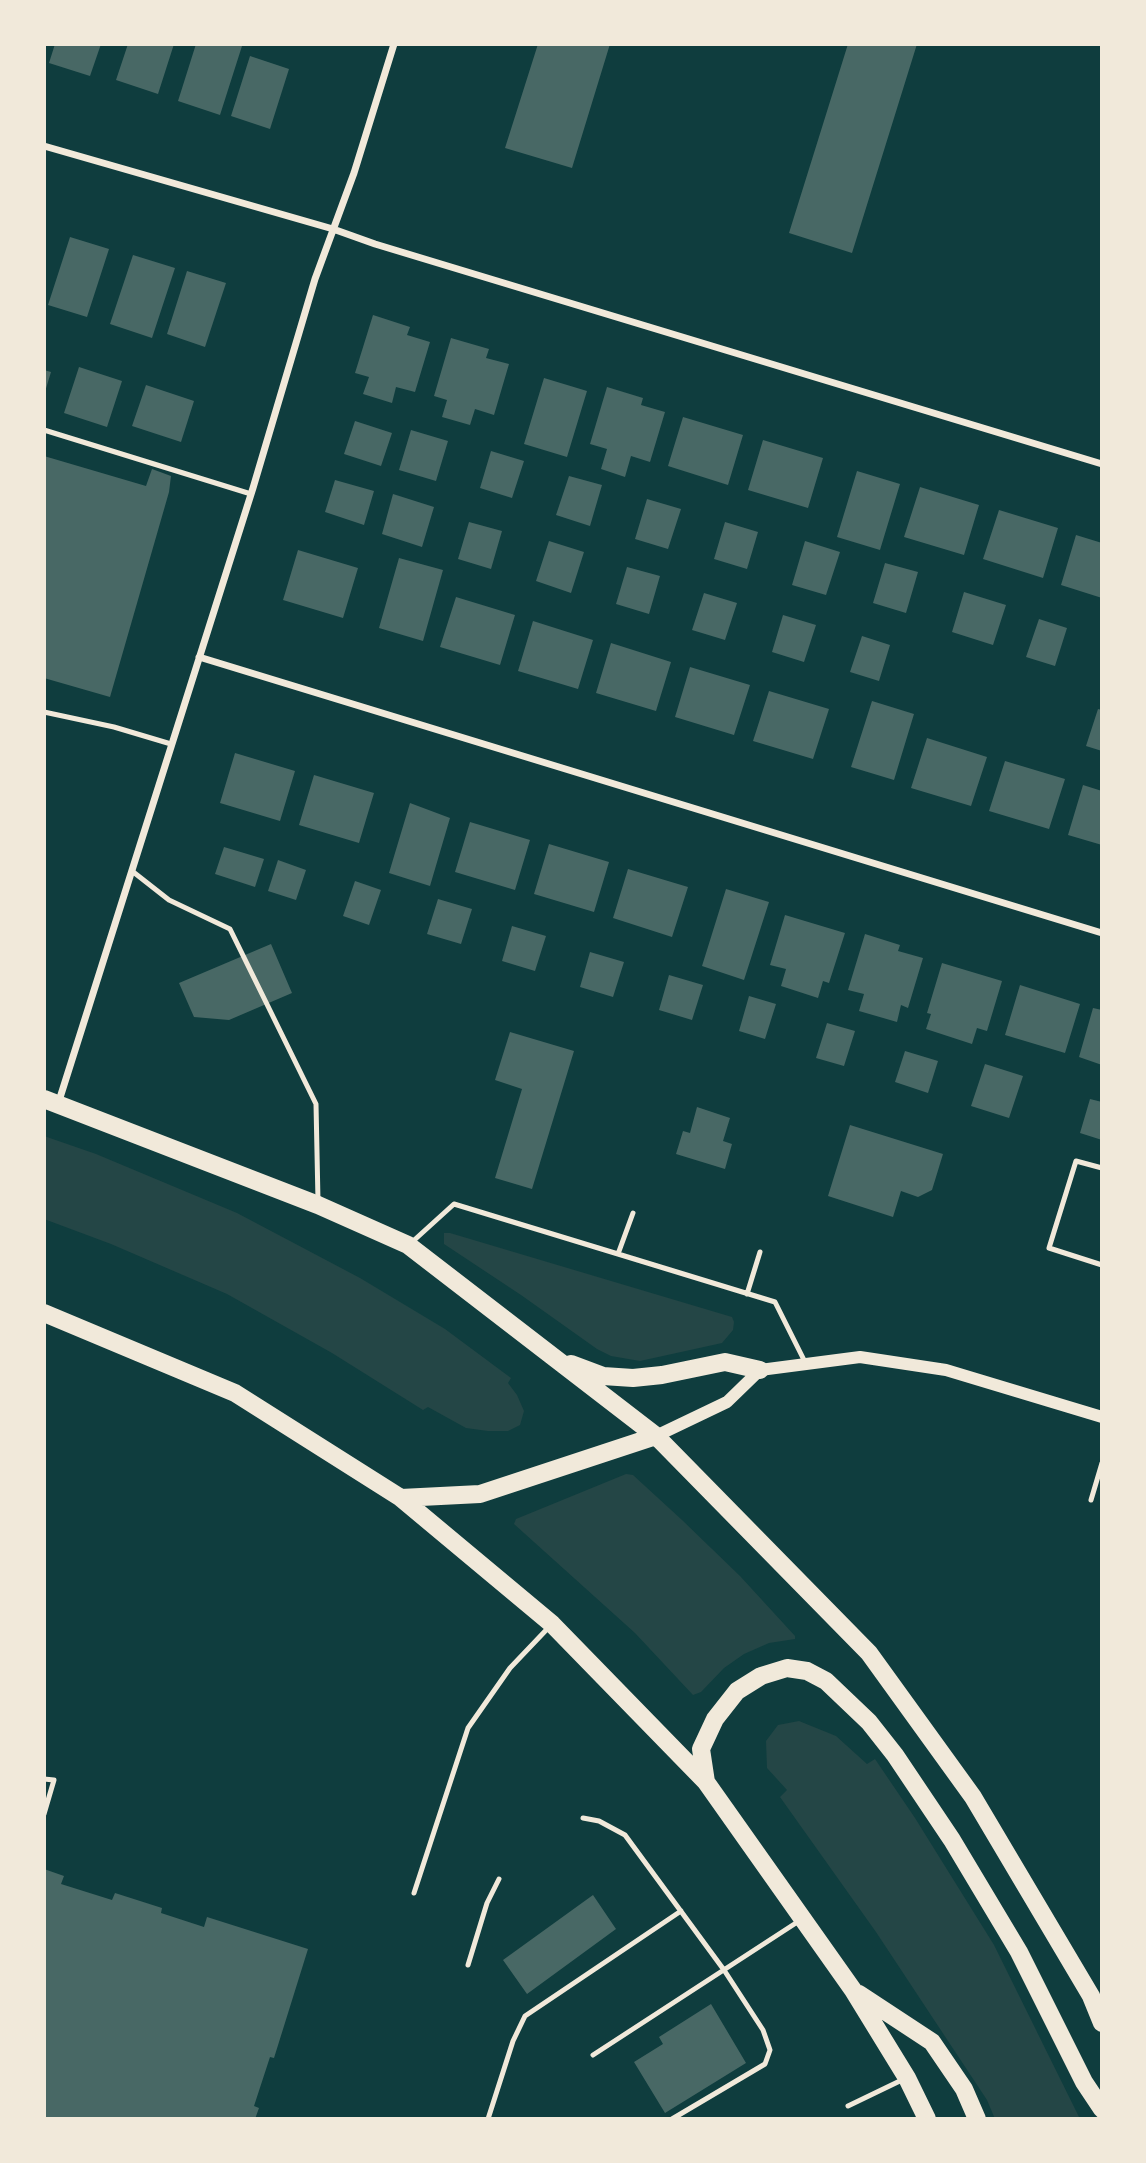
<!DOCTYPE html>
<html>
<head>
<meta charset="utf-8">
<style>
	body { margin:0 }
	#map { position:relative; width:1146px; height:2163px; overflow:hidden; background:#0f3d3e; font-family:"DejaVu Sans",sans-serif }
	canvas { display:block }
	.frame { position:absolute; inset:0; border:46px solid #f1e9da; pointer-events:none }
</style>
</head>
<body>
<div id="map">
<canvas width="1146" height="2163"></canvas>
<div class="frame"></div>
</div>
<script>
const context = document.querySelector('canvas').getContext('2d');
context.lineJoin = 'round';
function fillPath(path, color) { context.fillStyle = color; context.fill(path, 'evenodd'); }
const poly = rows => new Path2D(rows.map(r => 'M' + r).join(''));
function trace(path, color, width, dash) { context.strokeStyle = color; context.lineWidth = width; context.lineCap = dash ? 'butt' : 'round'; context.setLineDash(dash || []); context.stroke(path); }
fillPath(poly([
	[44,1136,96,1154,237,1213,360,1278,445,1329,511,1378,508,1383,517,1395,524,1411,520,1425,508,1431,488,1431,466,1428,428,1407,423,1410,332,1353,227,1294,111,1244,44,1219],
	[444,1233,450,1233,732,1317,734,1322,733,1330,722,1343,640,1361,611,1356,597,1349,521,1295,444,1244],
	[626,1474,633,1475,682,1520,740,1576,795,1636,795,1639,769,1643,744,1654,724,1668,701,1692,693,1695,635,1633,514,1524,516,1519],
	[799,1721,836,1736,867,1764,875,1759,915,1818,994,1945,1080,2119,995,2119,987,2100,876,1932,780,1797,787,1790,767,1768,766,1741,778,1725]
]), '#244646');
fillPath(poly([
	[55,44,101,44,90,76,49,63],
	[128,44,174,44,158,94,116,80],
	[196,44,236,44,242,46,220,115,178,101],
	[538,44,610,44,572,168,505,148],
	[848,44,917,44,852,253,789,233],
	[250,56,289,69,270,129,231,116],
	[70,237,109,249,87,317,48,305],
	[133,255,175,268,152,338,110,324],
	[187,271,226,283,205,347,167,334],
	[373,315,410,327,407,335,430,342,415,392,396,387,392,403,363,394,369,377,355,373],
	[451,338,489,349,486,358,509,364,494,415,475,409,470,425,442,417,447,400,434,396],
	[79,367,122,381,107,427,64,413],
	[44,370,51,372,44,395],
	[544,378,587,391,567,457,524,444],
	[146,385,194,401,181,442,132,426],
	[607,387,643,398,641,405,665,412,650,462,631,456,625,477,601,469,607,449,590,444],
	[683,417,743,435,728,485,668,466],
	[355,421,392,433,381,466,344,454],
	[411,430,448,441,436,481,399,470],
	[763,440,823,458,808,508,748,490],
	[491,451,524,461,512,498,480,488],
	[44,456,146,486,152,469,171,476,169,492,110,697,44,678],
	[857,471,900,484,880,550,837,537],
	[569,476,602,485,590,526,556,515],
	[335,480,374,491,364,525,325,512],
	[920,487,979,505,964,555,904,537],
	[393,494,434,507,422,547,382,534],
	[647,499,681,509,668,549,635,539],
	[999,510,1058,528,1043,578,983,559],
	[469,522,502,531,491,569,458,559],
	[725,522,758,532,747,569,714,559],
	[1076,535,1102,543,1102,598,1061,585],
	[549,541,584,552,571,593,536,581],
	[805,541,840,552,826,595,792,585],
	[298,550,358,568,343,618,283,600],
	[399,558,443,570,423,641,379,628],
	[885,563,918,572,906,613,873,603],
	[627,567,660,576,649,614,616,604],
	[964,592,1006,605,993,645,952,632],
	[704,593,737,603,725,640,692,630],
	[456,597,515,615,500,665,440,647],
	[783,615,816,625,804,662,772,652],
	[1039,619,1067,628,1055,666,1026,657],
	[533,621,593,640,578,689,518,671],
	[862,636,890,645,879,681,850,672],
	[611,643,671,662,656,711,596,693],
	[690,667,750,685,734,735,675,717],
	[769,691,829,709,813,759,753,741],
	[872,701,914,714,894,780,851,767],
	[1098,709,1102,710,1102,751,1086,746],
	[927,738,987,757,971,806,911,788],
	[235,753,295,771,280,821,220,803],
	[1005,761,1065,779,1049,829,989,811],
	[314,775,374,793,359,843,299,825],
	[1083,785,1102,791,1102,845,1068,835],
	[410,803,450,818,430,886,389,873],
	[470,822,530,840,515,890,455,872],
	[549,844,609,862,594,912,534,894],
	[224,847,264,859,255,887,215,874],
	[278,860,306,870,296,900,268,891],
	[628,869,688,887,672,937,613,918],
	[355,881,381,890,369,925,343,916],
	[726,889,769,902,744,980,702,966],
	[438,899,472,909,461,944,427,934],
	[785,915,845,933,829,983,823,981,818,998,781,986,786,969,770,965],
	[512,926,546,936,535,971,502,961],
	[865,934,900,945,898,951,923,958,908,1008,901,1005,897,1022,859,1011,864,994,848,990],
	[271,944,292,993,229,1020,194,1017,179,983],
	[590,952,624,962,613,997,580,987],
	[942,963,1002,981,987,1031,977,1028,972,1044,926,1029,931,1014,927,1013],
	[669,975,703,985,692,1020,659,1010],
	[1020,985,1080,1004,1065,1053,1005,1035],
	[749,996,776,1004,765,1039,739,1031],
	[1093,1008,1102,1010,1102,1065,1079,1057],
	[827,1023,855,1031,844,1066,816,1058],
	[510,1032,574,1051,532,1189,495,1178,522,1089,495,1080],
	[905,1051,938,1061,928,1093,895,1082],
	[985,1064,1023,1076,1009,1118,971,1106],
	[1090,1099,1102,1102,1102,1140,1080,1133],
	[697,1107,730,1118,723,1141,732,1144,725,1169,676,1154,683,1131,690,1133],
	[850,1125,943,1154,932,1190,918,1197,901,1191,893,1217,828,1196],
	[44,1869,64,1876,61,1884,112,1900,115,1893,162,1908,161,1913,204,1927,207,1917,308,1949,274,2058,270,2057,254,2106,259,2108,255,2119,44,2119],
	[593,1895,616,1929,527,1994,503,1960],
	[711,2004,746,2063,665,2113,634,2062,663,2044,659,2037]
]), '#486865');
trace(poly([
	[44,430,251,494],
	[44,712,114,727,171,744],
	[132,871,169,900,230,929,316,1104,318,1201],
	[1102,1168,1076,1161,1049,1248,1102,1265],
	[411,1243,454,1204,618,1254,775,1302,806,1364],
	[618,1254,633,1213],
	[747,1294,760,1252],
	[1091,1500,1102,1463],
	[44,1779,54,1780,44,1814],
	[583,1818,599,1821,625,1835,724,1970,763,2030,770,2050,765,2064,672,2119],
	[414,1893,468,1728,510,1668,550,1626],
	[468,1965,487,1903,499,1879],
	[593,2055,799,1921],
	[848,2106,904,2079],
	[488,2119,513,2041,525,2016,681,1911]
]), '#f1e9da', 5);
trace(poly([
	[44,146,333,229,375,244,1102,464],
	[199,657,1102,933],
	[58,1104,253,488,315,279,354,173,394,44]
]), '#f1e9da', 7);
trace(poly([
	[656,1436,727,1402,760,1370,860,1357,946,1370,1102,1417]
]), '#f1e9da', 12);
trace(poly([
	[44,1099,318,1205,408,1245,656,1436,869,1653,973,1797,1091,1996,1102,2023],
	[44,1313,235,1393,401,1498,552,1624,706,1782,853,1990,907,2078,927,2119],
	[571,1364,603,1376,633,1378,662,1375,725,1362,760,1370],
	[401,1498,480,1494,656,1436],
	[706,1782,701,1749,715,1719,737,1691,761,1676,787,1668,807,1671,826,1681,869,1722,895,1755,952,1840,1019,1952,1084,2082,1102,2109],
	[859,1994,932,2042,964,2089,977,2119]
]), '#f1e9da', 18);
</script>
</body>
</html>
